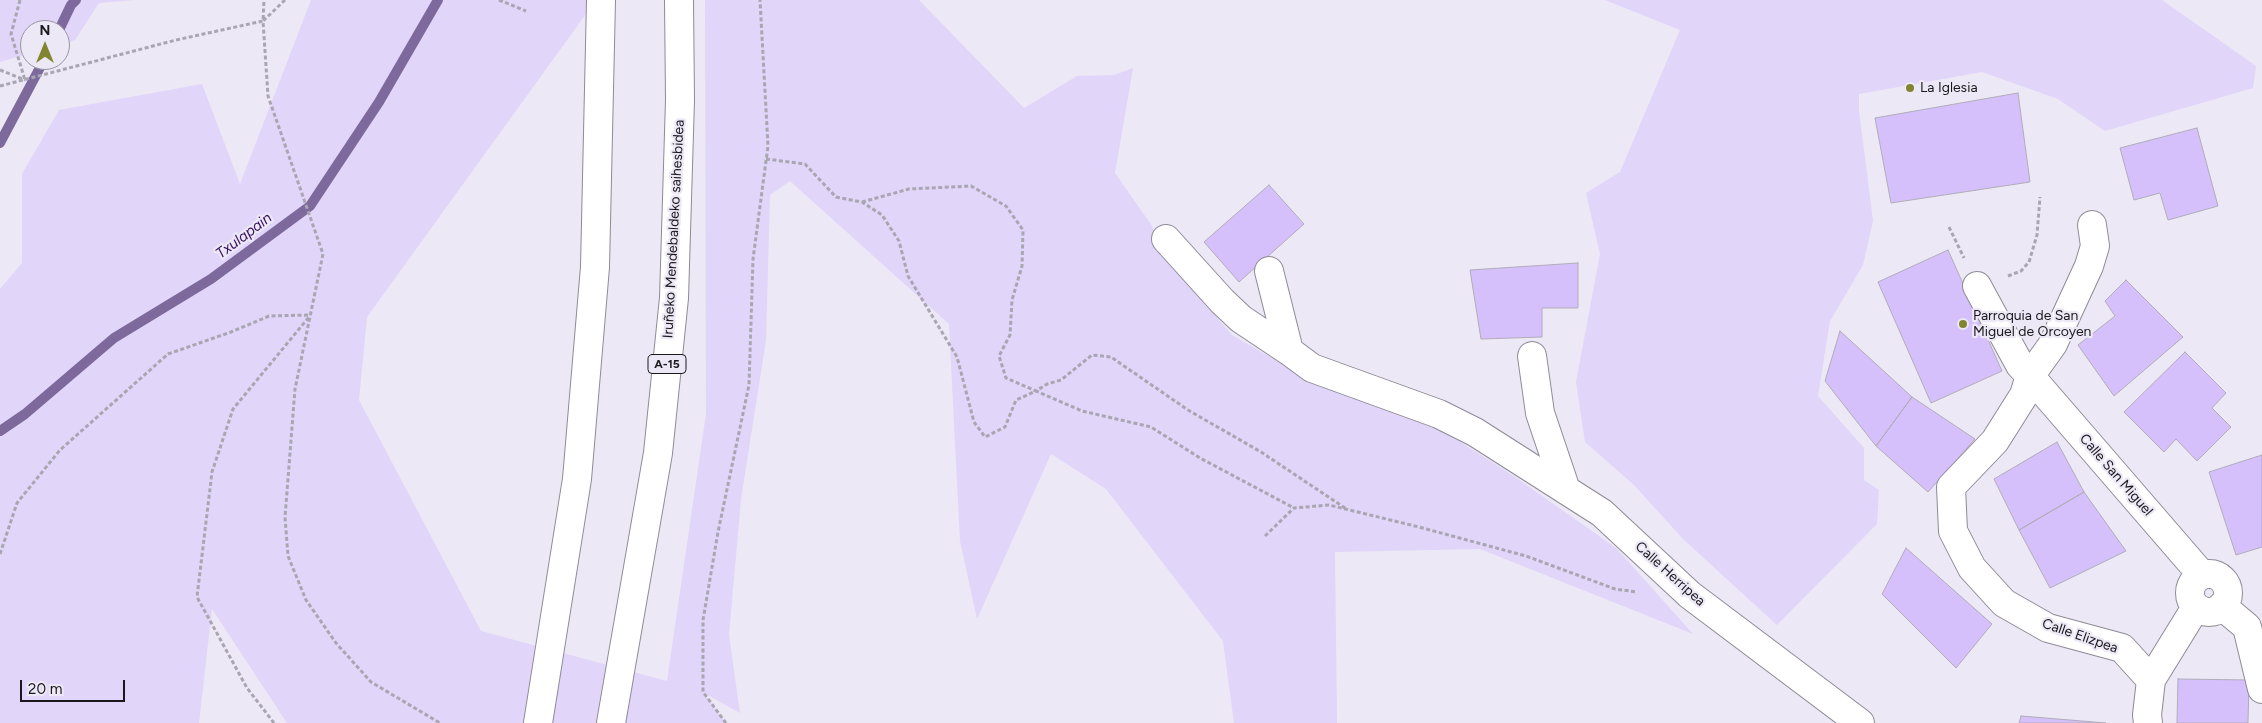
<!DOCTYPE html>
<html>
<head>
<meta charset="utf-8">
<style>
	body { margin:0 }
	#map { position:relative; width:2262px; height:723px; overflow:hidden; background:#ece8f5; font-family:Figtree,sans-serif }
	canvas { display:block }
	.north { position:absolute; left:20px; top:20px; width:50px; height:50px; box-sizing:border-box; background:#ece8f5; border:1px solid #98959f; border-radius:50%; rotate:0deg; font-size:14px; font-weight:700; line-height:20px; text-align:center; color:#1a181d }
	.north::after { content:''; display:block; margin:auto; width:18px; height:22px; background:#82852f; clip-path:polygon(50% 0,100% 100%,50% 72%,0 100%) }
	.scale { position:absolute; left:20px; top:680px; width:105px; height:22px; box-sizing:border-box; border:2px solid #1a181d; border-top:0; padding-left:6px; font-size:15px; line-height:18px; white-space:nowrap; color:#1a181d; -webkit-text-stroke:4px #ece8f5; paint-order:stroke }
</style>
</head>
<body>
<div id="map">
<canvas width="2262" height="723"></canvas>
<div class="north">N</div>
<div class="scale">20 m</div>
</div>
<script>
const context = document.querySelector('canvas').getContext('2d');
context.lineJoin = 'round';
function fillPath(path, color) { context.fillStyle = color; context.fill(path, 'evenodd'); }
const poly = rows => new Path2D(rows.map(r => 'M' + r).join(''));
function trace(path, color, width, dash) { context.strokeStyle = color; context.lineWidth = width; context.lineCap = dash ? 'butt' : 'round'; context.setLineDash(dash || []); context.stroke(path); }
function drawText(font, color, halo, rows, align = 'center') {
  context.font = font + ' Figtree,sans-serif'; context.lineWidth = 4.5; context.setLineDash([]); context.textBaseline = 'middle'; context.strokeStyle = halo; context.fillStyle = color; for (const [text, x, y, turn = 0] of rows) {
    context.save(); context.translate(x, y); context.rotate((+turn || 0) * Math.PI / 180); context.textAlign = isNaN(turn) ? turn : align; if (halo) context.strokeText(text, 0, 0); context.fillText(text, 0, 0); context.restore();
  }
}
fillPath(poly([
	[0,0,135,0,99,3,75,40,60,45,60,30,30,30,30,53,0,62],
	[311,0,596,0,367,317,359,400,481,631,667,681,706,414,705,0,919,0,1024,108,1077,76,1114,75,1133,68,1115,173,1152,226,1166,259,1232,335,1310,380,1445,432,1518,479,1616,548,1693,634,1480,549,1335,552,1337,723,1234,723,1223,641,1106,489,1051,454,977,619,960,541,949,324,790,181,770,195,766,340,741,499,729,635,740,713,704,693,726,723,287,723,212,609,199,723,0,723,0,289,22,263,22,174,59,110,202,84,240,184],
	[1605,0,2162,0,2256,66,2253,88,2105,131,2058,99,1982,72,1859,94,1859,111,1873,221,1863,265,1830,321,1818,396,1864,448,1864,480,1879,490,1877,524,1777,625,1683,539,1634,485,1585,442,1576,382,1600,254,1586,193,1620,172,1680,30]
]), '#e1d5f9');
trace(poly([
	[59,30,71,5,76,0],
	[0,143,44,60],
	[0,431,25,414,114,338,211,279,310,206,379,102,438,0]
]), '#7d699c', 10);
const building = poly([
	[2018,93,2030,182,1891,203,1875,118,2018,93],
	[2197,128,2218,206,2168,220,2160,193,2134,200,2120,148,2197,128],
	[1269,185,1304,224,1239,282,1204,242,1269,185],
	[1948,250,2002,371,1931,403,1878,282,1948,250],
	[1578,263,1578,308,1542,308,1542,337,1481,339,1470,270,1578,263],
	[2126,280,2183,337,2114,396,2078,345,2115,316,2105,301,2126,280],
	[1840,331,1912,397,1876,446,1825,381,1840,331],
	[2185,352,2226,393,2212,408,2231,427,2197,461,2176,439,2164,452,2124,412,2185,352],
	[1912,397,1975,439,1928,492,1876,446,1912,397],
	[2057,442,2084,492,2019,530,1994,479,2057,442],
	[2262,455,2262,547,2236,555,2209,472,2262,455],
	[2084,492,2126,551,2050,588,2019,530,2084,492],
	[1906,548,1992,624,1956,668,1882,594,1906,548],
	[2178,679,2249,680,2248,723,2177,723,2178,679],
	[2021,716,2106,723,2019,723,2021,716]
]);
fillPath(building, '#d5c0fb');
trace(building, '#b0acb8', 1);
const street = poly([
	[2092,225,2095,246,2089,266,2053,344,2030,376,2202,575],
	[1166,239,1222,301,1241,319,1289,351],
	[1269,271,1289,351,1312,368,1439,414,1475,432,1602,513,1690,595,1860,723],
	[1977,286,2020,365,2030,376,2024,395,1995,441,1951,487,1953,531,1972,568,2004,603,2048,628,2122,648,2151,680,2147,715,2148,723],
	[1532,356,1540,413,1566,490],
	'2190 593a19 19 0 1 1 38 0a19 19 0 1 1-38 0Z',
	[2222,606,2247,627,2262,689],
	[2151,680,2196,607]
]);
const highway = poly([
	[538,723,577,479,595,267,601,0],
	[611,723,658,453,674,298,680,100,679,0]
]);
trace(street, '#8e8a96', 30);
trace(highway, '#8e8a96', 30);
trace(poly([
	[20,0,11,34,25,80],
	[285,0,263,21,268,96,323,254,295,389,285,517,288,556,306,600,336,643,371,682,440,723],
	[499,0,526,11],
	[0,70,25,80],
	[0,86,176,40,263,21,264,0],
	[766,159,805,164,836,197,862,202,882,215,899,241,908,276,957,357,974,422,985,437,1005,427,1016,400,1036,391,1082,411,1151,427,1200,458,1294,508],
	[862,202,909,189,971,186,1006,206,1023,230,1022,266,1012,300,1010,335,999,356,1006,378,1036,391,1047,384,1061,380,1092,355,1111,357,1188,410,1261,452,1345,508],
	[1949,227,1964,258],
	[2008,276,2021,271,2029,262,2037,235,2040,197],
	[1265,536,1294,508,1329,505,1419,527,1526,556,1615,589,1637,592],
	[0,554,17,503,60,450,168,354,231,332,269,316,310,315],
	[274,723,247,688,197,597,212,472,233,409,309,317],
	[726,723,703,692,703,620,718,532,749,385,753,259,768,146,760,0]
]), '#aaa6b1', 3, [4, 2.5]);
trace(street, '#fff', 28);
trace(highway, '#fff', 28);
for (const [x, y, r, color] of [
	[1910,88,5,"#82852f"],
	[1963,324,5,"#82852f"]
]) { const dot = new Path2D(); dot.arc(x, y, r, 0, 2 * Math.PI); context.fillStyle = color; context.fill(dot); trace(dot, '#ece8f5', 2); }
for (const [x, y, w] of [
	[667,364,38]
]) { const box = new Path2D(); box.roundRect(x - w / 2, y - 9.5, w, 19, 4); context.fillStyle = '#ece8f5'; context.fill(box); trace(box, '#1a181d', 1); }
drawText('bold 12px', '#1a181d', null, [
	["A-15",667,364]
]);
drawText('14px', '#1a181d', '#ece8f5', [
	["La Iglesia",1920,88],
	["Parroquia de San",1973,316],
	["Miguel de Orcoyen",1973,332]
], 'left');
drawText('14px', '#1a181d', '#ece8f5', [
	["Iruñeko Mendebaldeko saihesbidea",674,229,-87],
	["Calle San Miguel",2116,475,49],
	["Calle Herripea",1670,574,42],
	["Calle Elizpea",2080,636,19]
]);
drawText('italic 15px', '#3a0f64', '#ece8f5', [
	["Txulapain",244,236,-37]
]);
</script>
</body>
</html>
